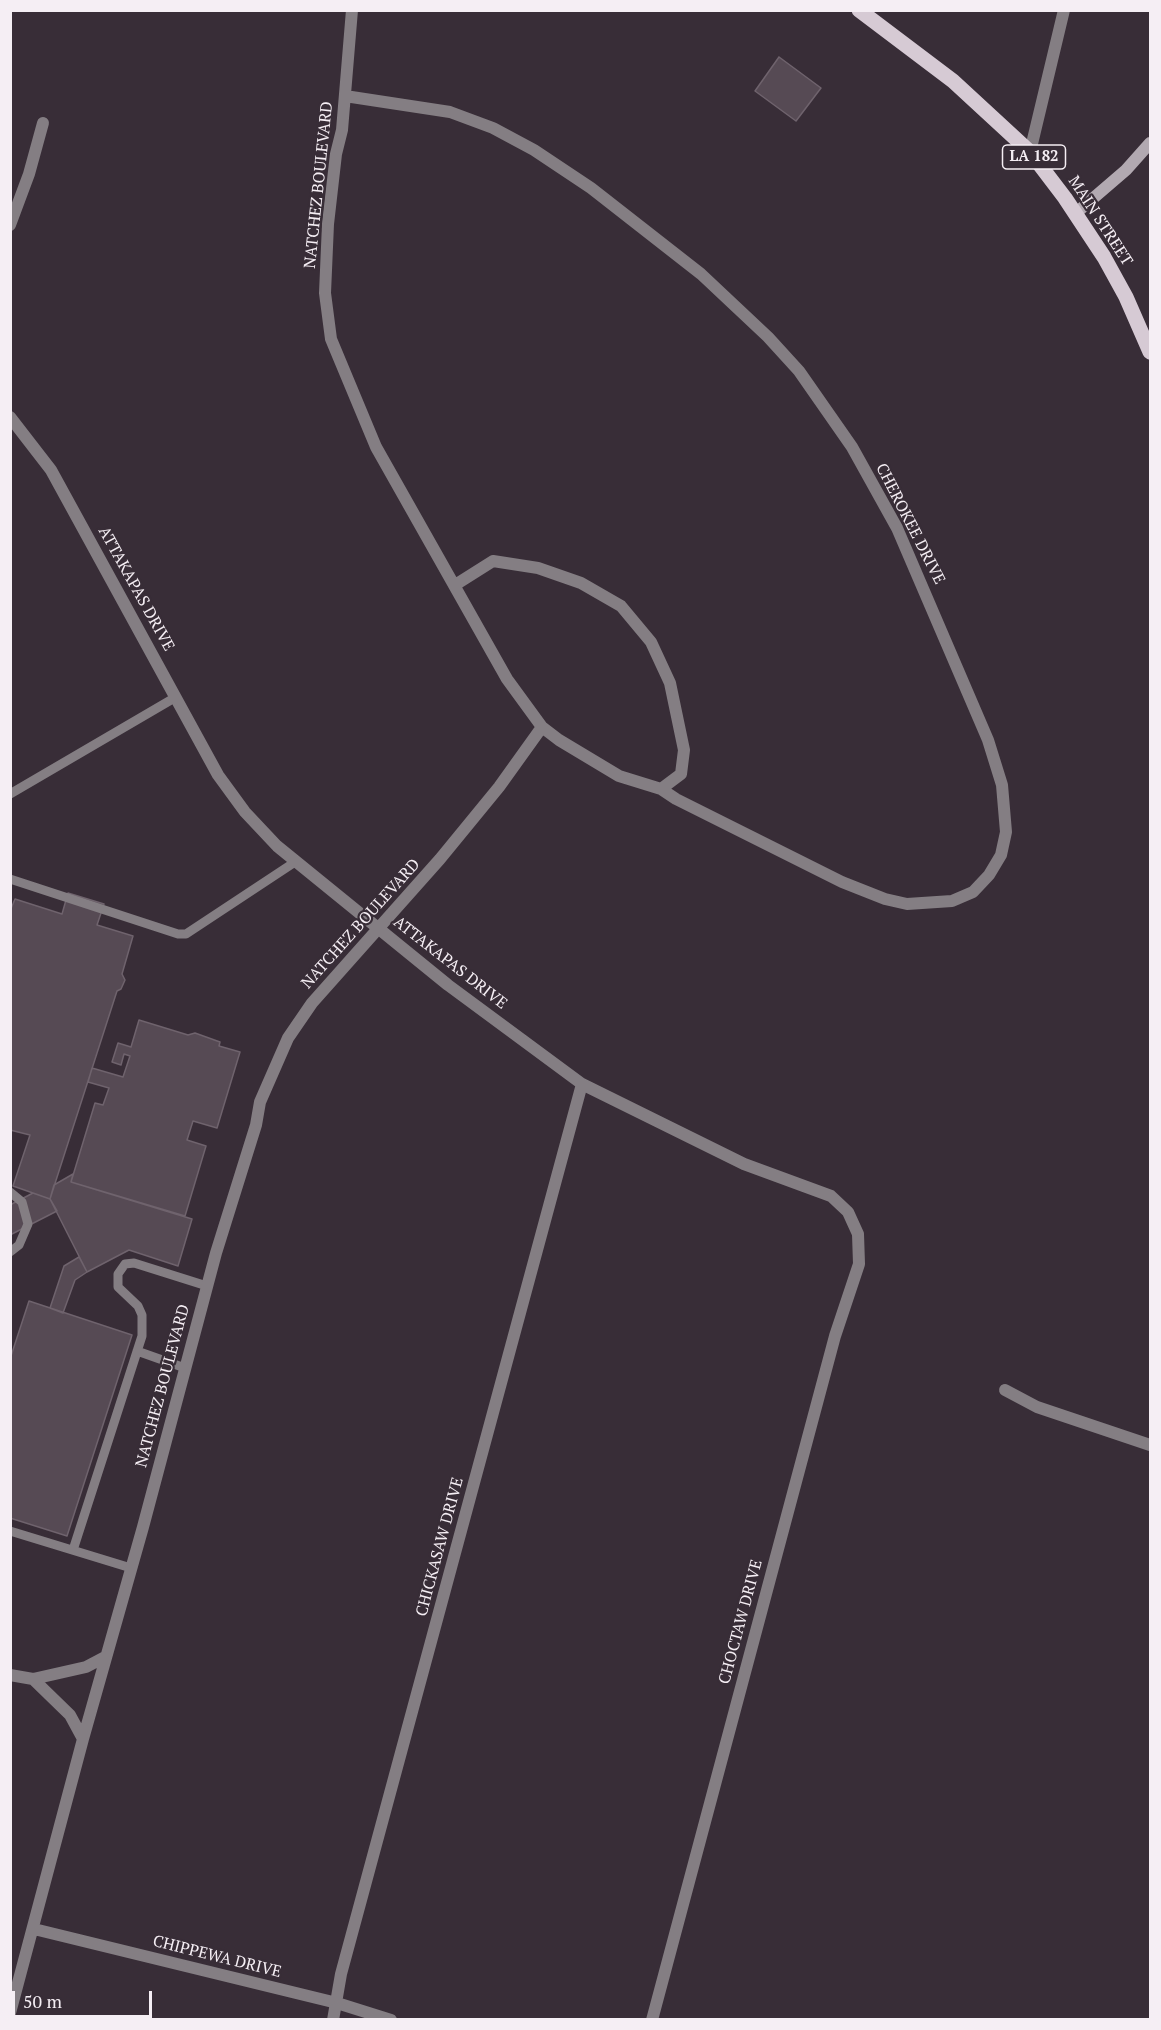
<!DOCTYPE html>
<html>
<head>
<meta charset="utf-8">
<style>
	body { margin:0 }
	#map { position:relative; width:1161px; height:2030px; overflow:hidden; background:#382d37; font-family:"PT Serif",serif }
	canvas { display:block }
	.frame { position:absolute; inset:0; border:12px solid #f5eef4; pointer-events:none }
	.scale { position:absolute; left:12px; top:1991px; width:140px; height:27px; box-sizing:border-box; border:3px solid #f5eef4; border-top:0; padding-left:8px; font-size:18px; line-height:21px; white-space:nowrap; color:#f5eef4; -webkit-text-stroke:4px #382d37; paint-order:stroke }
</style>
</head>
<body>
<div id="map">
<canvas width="1161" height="2030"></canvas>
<div class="frame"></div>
<div class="scale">50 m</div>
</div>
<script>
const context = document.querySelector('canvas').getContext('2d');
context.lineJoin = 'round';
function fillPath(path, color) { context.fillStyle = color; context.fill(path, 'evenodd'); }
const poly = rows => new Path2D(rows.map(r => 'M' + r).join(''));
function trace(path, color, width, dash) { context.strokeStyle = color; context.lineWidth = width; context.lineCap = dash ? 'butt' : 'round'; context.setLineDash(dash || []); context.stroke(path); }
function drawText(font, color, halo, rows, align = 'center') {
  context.font = font + ' "PT Serif",serif'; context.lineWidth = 4.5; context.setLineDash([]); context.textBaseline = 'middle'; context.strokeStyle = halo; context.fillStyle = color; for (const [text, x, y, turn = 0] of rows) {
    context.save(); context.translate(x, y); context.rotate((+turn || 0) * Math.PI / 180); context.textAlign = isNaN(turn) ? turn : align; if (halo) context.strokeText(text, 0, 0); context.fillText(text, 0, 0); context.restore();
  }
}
const building = poly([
	[779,57,821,88,796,121,755,91,779,57],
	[68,893,104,904,97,925,133,936,122,974,125,980,121,989,117,991,50,1199,13,1186,30,1135,10,1130,10,911,15,899,62,914,68,893],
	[139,1020,188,1035,195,1033,220,1042,219,1046,240,1052,217,1128,193,1121,187,1140,206,1146,185,1216,71,1182,95,1103,103,1105,109,1088,88,1082,92,1068,123,1077,130,1056,124,1054,121,1065,112,1062,118,1043,131,1047,139,1020],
	[73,1174,71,1182,192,1219,178,1266,129,1250,87,1272,50,1199,54,1185,73,1174],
	[33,1193,50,1199,57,1211,10,1235,10,1205,33,1193],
	[79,1257,87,1272,75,1280,63,1313,50,1308,64,1266,79,1257],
	[29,1301,132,1335,67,1536,10,1518,10,1359,29,1301]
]);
fillPath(building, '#564a54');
trace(building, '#6f636d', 1.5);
trace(poly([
	[10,794,176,697],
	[10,879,178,934,186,934,295,862],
	[10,1192,22,1202,28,1224,19,1245,10,1252],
	[137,1351,185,1368],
	[10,1531,131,1568],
	[73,1550,142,1336,142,1315,138,1306,118,1287,118,1274,125,1264,134,1263,207,1286]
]), '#847e83', 9);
trace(poly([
	[345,96,450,112,493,128,534,150,591,188,701,274,768,337,799,371,852,447,897,528,988,740,1002,785,1006,832,1001,855,989,875,973,892,952,901,907,904,885,899,842,882,676,799,661,789,619,776,559,740,542,727,507,679,376,447,331,339,325,293,328,224,336,154,342,130,352,10],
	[1030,152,1064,10],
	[10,225,29,174,43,123],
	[10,417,51,470,218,775,245,812,277,846,448,985,582,1084,744,1164,831,1196,848,1212,858,1234,859,1264,835,1336,652,2020],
	[455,585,493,561,538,568,581,583,621,606,651,642,670,683,684,750,681,774,661,789],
	[1005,1390,1037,1407,1150,1445],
	[10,1675,33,1679,70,1715,83,1739],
	[33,1679,86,1667,105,1657],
	[34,1929,337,2003,391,2020],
	[10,2013,83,1739,143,1527,216,1253,256,1125,260,1102,288,1038,312,1003,440,859,499,787,542,727],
	[333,2020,341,1974,582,1084]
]), '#847e83', 12);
trace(poly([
	[1076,213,1126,170,1150,143]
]), '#b2a9b1', 12);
trace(poly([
	[859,10,953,81,1030,152,1065,198,1104,257,1126,297,1150,352]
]), '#d6cad4', 15);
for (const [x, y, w] of [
	[1034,157,63]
]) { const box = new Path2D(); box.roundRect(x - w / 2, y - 12, w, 24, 4.5); context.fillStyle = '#382d37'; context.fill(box); trace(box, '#f5eef4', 1.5); }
drawText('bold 15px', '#f5eef4', null, [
	["LA 182",1034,157]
]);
drawText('16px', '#f5eef4', '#382d37', [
	["NATCHEZ BOULEVARD",319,185,-84],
	["MAIN STREET",1100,221,57],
	["CHEROKEE DRIVE",910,524,63],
	["ATTAKAPAS DRIVE",136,589,61],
	["NATCHEZ BOULEVARD",361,924,-48],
	["ATTAKAPAS DRIVE",450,963,38],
	["NATCHEZ BOULEVARD",163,1386,-75],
	["CHICKASAW DRIVE",440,1547,-75],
	["CHOCTAW DRIVE",741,1622,-75],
	["CHIPPEWA DRIVE",217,1957,14]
]);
</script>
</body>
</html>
